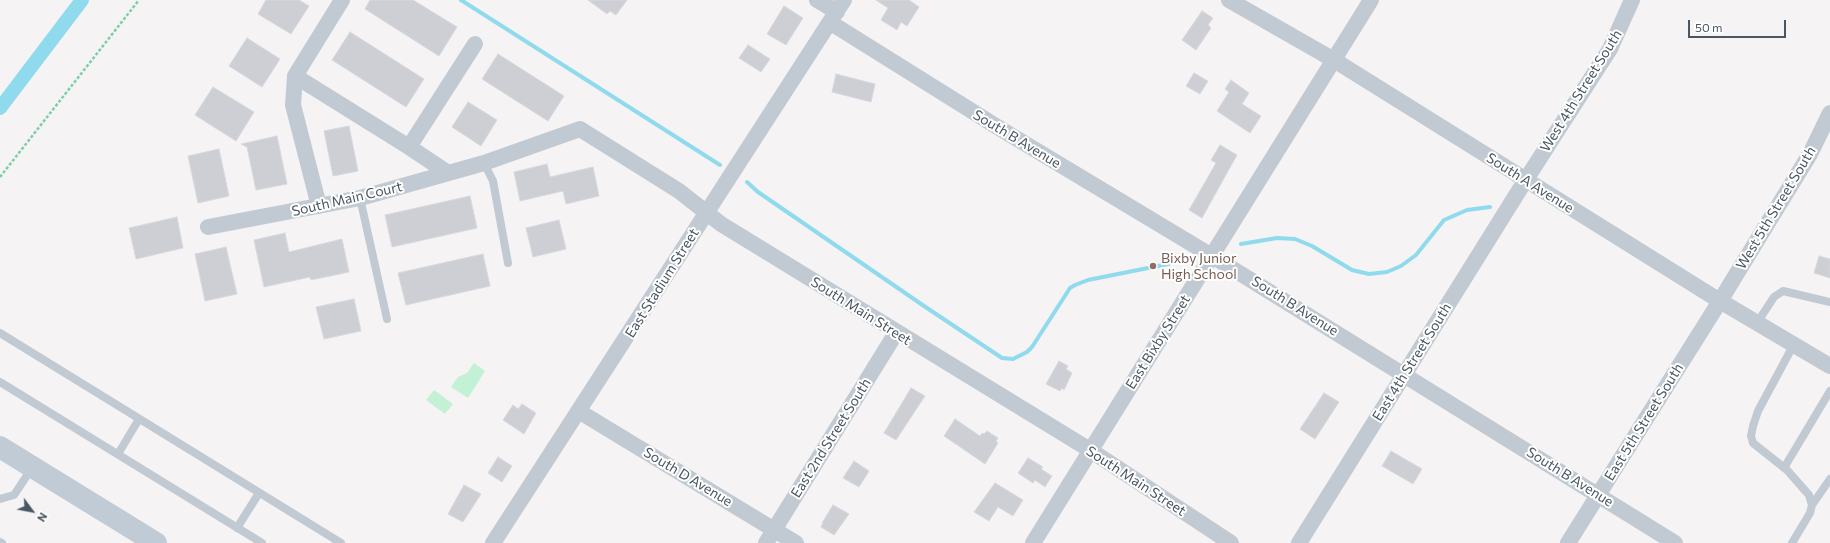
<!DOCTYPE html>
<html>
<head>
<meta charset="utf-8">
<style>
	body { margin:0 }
	#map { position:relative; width:1830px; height:543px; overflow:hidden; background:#f5f3f3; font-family:Commissioner,sans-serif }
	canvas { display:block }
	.north { position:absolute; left:12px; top:491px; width:40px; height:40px; -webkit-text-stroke:3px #fff; paint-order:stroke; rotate:122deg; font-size:11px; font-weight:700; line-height:16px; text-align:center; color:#4a5661 }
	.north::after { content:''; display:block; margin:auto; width:14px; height:18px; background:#4a5661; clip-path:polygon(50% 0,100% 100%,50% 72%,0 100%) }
	.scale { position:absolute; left:1688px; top:20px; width:98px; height:18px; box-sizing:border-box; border:2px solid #4a5661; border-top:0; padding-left:5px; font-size:12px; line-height:14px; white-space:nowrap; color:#4a5661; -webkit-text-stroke:3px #fff; paint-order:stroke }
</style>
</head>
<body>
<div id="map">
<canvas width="1830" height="543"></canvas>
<div class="north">N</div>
<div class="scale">50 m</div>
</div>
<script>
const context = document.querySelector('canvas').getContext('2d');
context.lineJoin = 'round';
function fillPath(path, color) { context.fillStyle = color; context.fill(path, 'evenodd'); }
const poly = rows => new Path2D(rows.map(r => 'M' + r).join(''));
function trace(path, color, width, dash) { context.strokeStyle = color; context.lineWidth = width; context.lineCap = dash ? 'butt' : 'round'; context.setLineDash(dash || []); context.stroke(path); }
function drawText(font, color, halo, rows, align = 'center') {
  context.font = font + ' Commissioner,sans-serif'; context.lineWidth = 4; context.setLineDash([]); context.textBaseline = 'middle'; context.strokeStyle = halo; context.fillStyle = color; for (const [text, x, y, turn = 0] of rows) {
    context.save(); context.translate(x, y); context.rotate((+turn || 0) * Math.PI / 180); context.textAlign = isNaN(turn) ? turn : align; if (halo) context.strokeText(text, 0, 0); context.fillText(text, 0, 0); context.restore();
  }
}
fillPath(poly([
	[474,363,485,371,468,398,451,387,458,377,467,373],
	[434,390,453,404,445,414,426,400]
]), '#c3f1d5');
trace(poly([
	[461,0,720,165],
	[747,182,758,192,924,306,1002,358,1013,359,1027,352,1032,347,1070,288,1075,285,1088,280,1168,264,1185,258],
	[1241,244,1277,238,1295,239,1312,246,1352,270,1369,274,1387,272,1401,266,1416,255,1444,220,1467,210,1490,207]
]), '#90daee', 4);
trace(poly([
	[0,108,82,0]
]), '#90daee', 14);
const building = poly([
	[266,0,299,0,309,6,291,34,258,14,266,0],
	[370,0,413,0,457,27,439,56,365,9,370,0],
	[588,0,627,0,616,15,610,11,607,14,588,0],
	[876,0,909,0,919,7,907,26,901,22,897,30,881,20,888,8,876,0],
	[784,6,803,18,786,45,767,34,784,6],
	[1202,11,1213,18,1208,25,1211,28,1196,50,1182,40,1202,11],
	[350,32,424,79,406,107,332,60,350,32],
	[247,38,280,59,262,87,229,66,247,38],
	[748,45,770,59,761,72,739,58,748,45],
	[498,54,564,96,548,121,482,79,498,54],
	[1194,73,1208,81,1200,94,1186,86,1194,73],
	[836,74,875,84,871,102,832,92,836,74],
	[1231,80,1249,93,1242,104,1261,116,1250,133,1217,111,1229,92,1225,89,1231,80],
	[213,87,254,112,236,141,195,115,213,87],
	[468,102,497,120,481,146,452,127,468,102],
	[349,126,358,171,333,176,324,131,349,126],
	[277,136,287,184,256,190,247,147,241,144,277,136],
	[1220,145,1237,155,1202,218,1189,210,1216,163,1211,160,1220,145],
	[219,149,229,196,198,203,188,156,219,149],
	[547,164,550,177,593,167,599,196,566,204,563,191,520,201,514,172,547,164],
	[470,196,477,228,392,247,385,215,470,196],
	[177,217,183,248,136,259,129,228,177,217],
	[559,220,566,249,533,257,526,228,559,220],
	[285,233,289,252,342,239,349,272,311,280,310,277,264,287,254,240,285,233],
	[226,247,237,294,205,301,195,254,226,247],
	[483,254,490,286,406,305,398,273,483,254],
	[1819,256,1830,259,1830,278,1814,273,1819,256],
	[354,299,361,331,324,339,316,307,354,299],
	[1059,361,1068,366,1066,369,1072,373,1064,390,1062,388,1060,391,1046,384,1059,361],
	[911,388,925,396,896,440,884,433,911,388],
	[1324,393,1339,402,1315,439,1300,429,1324,393],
	[522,404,536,413,524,434,503,420,513,405,518,409,522,404],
	[955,419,980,436,982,433,984,434,987,431,998,438,996,441,998,443,985,464,944,436,955,419],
	[1391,451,1422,469,1413,484,1382,466,1391,451],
	[498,457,512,466,502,482,488,473,498,457],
	[1028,458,1043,467,1041,469,1052,476,1045,487,1035,480,1033,483,1018,473,1028,458],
	[854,461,869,471,859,487,843,478,854,461],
	[995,483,1023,500,1013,516,998,507,989,521,974,512,995,483],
	[464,485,481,494,463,522,448,514,464,485],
	[833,505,849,514,834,535,821,527,823,523,822,523,833,505]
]);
fillPath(building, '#cdcfd5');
trace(building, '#d7d9de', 1);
trace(poly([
	[0,177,139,0]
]), '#7ad0a6', 2.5, [3, 2]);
trace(poly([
	[484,163,493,181,508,263],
	[360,198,387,319],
	[1757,323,1774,297,1783,291,1830,302],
	[0,333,341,543],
	[0,382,262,543],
	[118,454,139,419],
	[1784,468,1830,391],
	[0,499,14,495,32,468],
	[1812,505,1830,479],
	[237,528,259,493],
	[0,542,2,543],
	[1792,543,1810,513,1812,505,1809,495,1787,470,1753,443,1751,436,1753,426,1758,411,1794,344]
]), '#c1cad2', 8);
trace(poly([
	[342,0,295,76,409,147],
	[817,0,837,12],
	[1229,0,1334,60,1720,301,1830,366],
	[831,23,999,128,1212,256,1675,543],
	[295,76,293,105,319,206],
	[448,173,409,147,475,44],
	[208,227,360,198,484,163,580,129,679,191,721,224,1090,450,1231,543],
	[580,412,796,543],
	[493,543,844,0],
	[766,543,896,333],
	[1033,543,1371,0],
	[1299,543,1525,181,1610,49,1632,0],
	[1568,543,1720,301,1810,154,1830,113]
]), '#c1cad2', 16);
trace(poly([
	[0,447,156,543]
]), '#c1cbd6', 22);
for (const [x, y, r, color] of [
	[1153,266,4,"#8d6e63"]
]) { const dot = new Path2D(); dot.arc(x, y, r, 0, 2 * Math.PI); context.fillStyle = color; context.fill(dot); trace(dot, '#fff', 1.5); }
drawText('14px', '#4a5661', '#fff', [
	["West 4th Street South",1581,91,-58],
	["South B Avenue",1017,139,31],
	["South A Avenue",1530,183,32],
	["South Main Court",347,199,-13],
	["West 5th Street South",1776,208,-59],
	["East Stadium Street",662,283,-58],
	["South B Avenue",1295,306,32],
	["South Main Street",861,311,32],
	["East Bixby Street",1158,342,-58],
	["East 4th Street South",1412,362,-58],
	["East 5th Street South",1644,422,-58],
	["East 2nd Street South",831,438,-58],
	["South D Avenue",688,477,31],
	["South B Avenue",1570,477,32],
	["South Main Street",1136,481,33]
]);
drawText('14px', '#785e54', '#fff', [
	["Bixby Junior",1161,258],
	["High School",1161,274]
], 'left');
</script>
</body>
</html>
